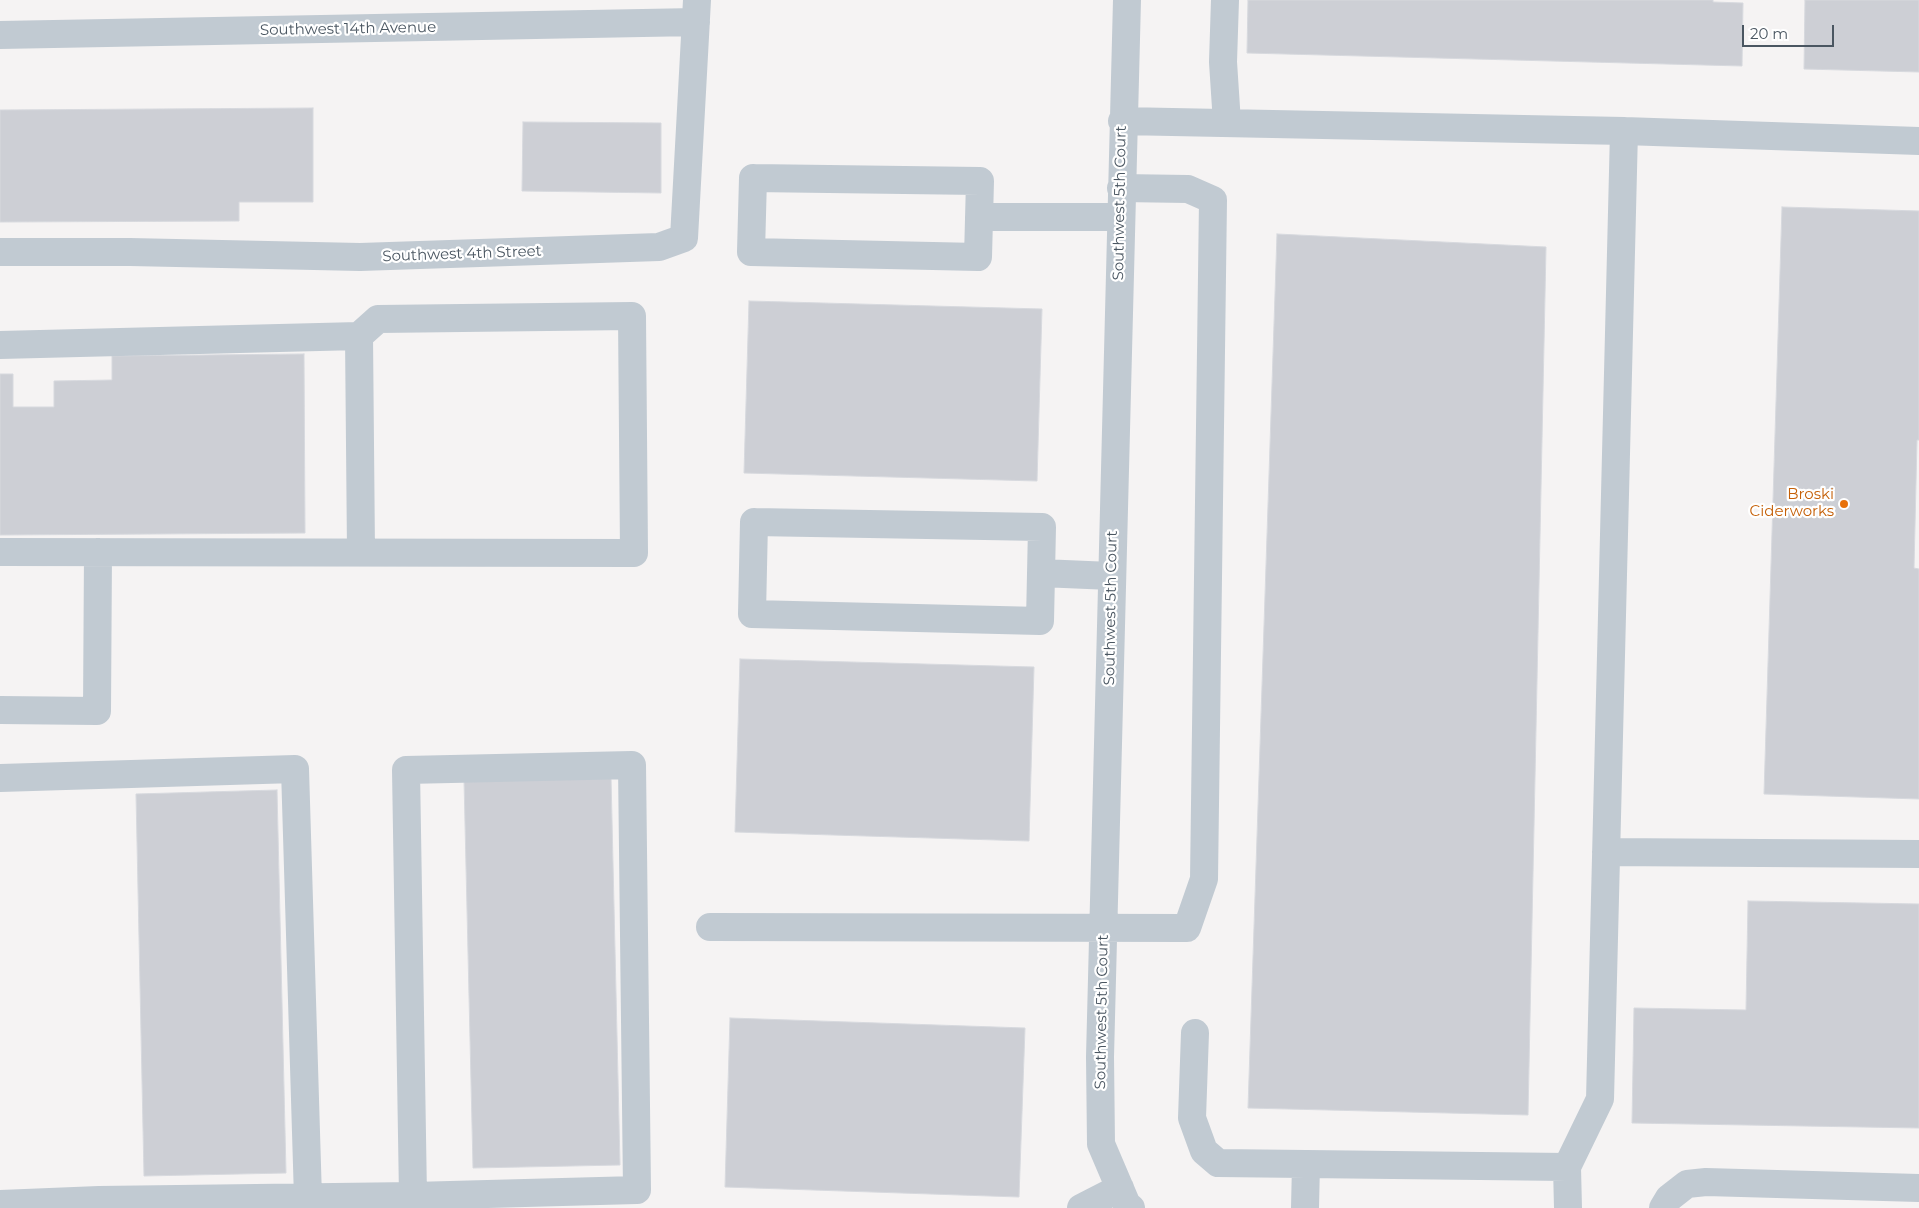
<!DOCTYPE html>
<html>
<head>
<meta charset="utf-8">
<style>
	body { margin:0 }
	#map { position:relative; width:1919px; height:1208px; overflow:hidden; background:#f5f3f3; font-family:Montserrat,sans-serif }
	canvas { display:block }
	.scale { position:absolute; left:1742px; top:25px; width:92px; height:22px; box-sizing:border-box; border:2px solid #4a5661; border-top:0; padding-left:6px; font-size:15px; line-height:18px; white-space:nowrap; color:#4a5661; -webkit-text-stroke:4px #fff; paint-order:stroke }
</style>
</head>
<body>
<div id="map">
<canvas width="1919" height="1208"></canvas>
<div class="scale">20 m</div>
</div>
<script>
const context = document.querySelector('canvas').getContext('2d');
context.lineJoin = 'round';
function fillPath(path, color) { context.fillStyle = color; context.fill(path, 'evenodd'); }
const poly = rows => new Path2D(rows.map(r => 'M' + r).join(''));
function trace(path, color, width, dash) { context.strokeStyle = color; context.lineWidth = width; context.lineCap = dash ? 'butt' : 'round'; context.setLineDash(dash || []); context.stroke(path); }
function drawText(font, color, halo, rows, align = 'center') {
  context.font = font + ' Montserrat,sans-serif'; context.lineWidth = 4.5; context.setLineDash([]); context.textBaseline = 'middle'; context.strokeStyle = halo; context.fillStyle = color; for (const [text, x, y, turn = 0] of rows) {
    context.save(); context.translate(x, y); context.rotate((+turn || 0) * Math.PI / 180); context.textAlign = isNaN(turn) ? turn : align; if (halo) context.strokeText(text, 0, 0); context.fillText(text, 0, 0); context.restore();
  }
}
const building = poly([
	[1248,0,1713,0,1713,2,1743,3,1742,66,1247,53,1248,0],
	[1805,0,1919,0,1919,72,1804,69,1805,0],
	[313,108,313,202,239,202,239,221,0,222,0,110,313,108],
	[523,122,661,123,661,193,522,191,523,122],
	[1782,207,1919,211,1919,440,1917,440,1914,568,1919,569,1919,799,1764,794,1782,207],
	[1277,234,1546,247,1528,1115,1248,1108,1277,234],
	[749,301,1042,309,1037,481,744,473,749,301],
	[304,354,305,533,0,535,0,374,13,374,13,407,54,407,54,381,112,380,112,356,304,354],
	[740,659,1034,667,1029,841,735,832,740,659],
	[611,777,620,1165,473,1168,464,780,611,777],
	[277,790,286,1173,144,1176,136,794,277,790],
	[1748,901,1919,904,1919,1128,1632,1123,1634,1008,1746,1010,1748,901],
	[730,1018,1025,1028,1019,1197,725,1187,730,1018]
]);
fillPath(building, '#cdcfd5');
trace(building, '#d7d9de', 1);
trace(poly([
	[1127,0,1100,1057,1101,1144,1127,1205,1131,1208],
	[1225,0,1223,62,1227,123],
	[0,35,696,22],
	[1122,121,1624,131,1919,141],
	[753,178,980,181,978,257,751,252,753,178],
	[979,217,1120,217],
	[0,252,130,252,360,257,659,247,684,238,697,0],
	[359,336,361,552],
	[0,345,359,336,378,319,632,316,634,553,0,552],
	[754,522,1042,527,1040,621,752,614,754,522],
	[1041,573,1111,576],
	[0,710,97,711,98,552],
	[0,778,295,769,308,1198],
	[1606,852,1919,854],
	[710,927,1187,928,1204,879,1213,200,1188,189,1121,188],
	[1195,1033,1192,1118,1204,1151,1218,1163,1306,1164],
	[0,1204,99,1200,413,1196,637,1190,632,765,406,770,413,1196,413,1208],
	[1081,1208,1120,1188],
	[1305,1208,1306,1164,1567,1167],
	[1568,1208,1567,1167,1600,1099,1624,131],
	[1663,1208,1669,1198,1687,1184,1706,1182,1919,1188]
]), '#c1cad2', 28);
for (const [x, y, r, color] of [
	[1844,504,5,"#e8710a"]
]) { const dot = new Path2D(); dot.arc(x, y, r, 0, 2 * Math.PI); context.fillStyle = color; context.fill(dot); trace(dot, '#fff', 2); }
drawText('15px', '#4a5661', '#fff', [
	["Southwest 14th Avenue",348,29,-1],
	["Southwest 5th Court",1120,203,-89],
	["Southwest 4th Street",462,254,-2],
	["Southwest 5th Court",1111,608,-89],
	["Southwest 5th Court",1102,1012,-89]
]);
drawText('15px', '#c56008', '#fff', [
	["Broski",1834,495],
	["Ciderworks",1834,512]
], 'right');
</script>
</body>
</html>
